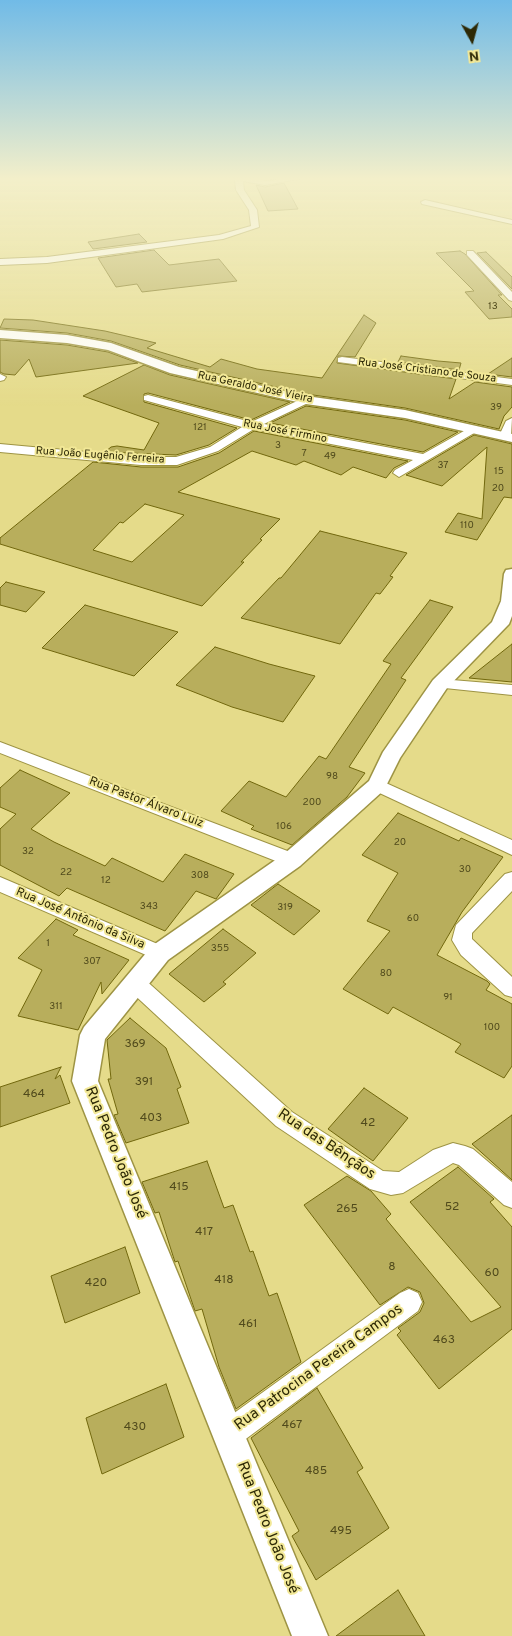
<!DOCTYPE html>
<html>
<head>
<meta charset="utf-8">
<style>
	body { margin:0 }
	#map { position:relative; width:512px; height:1636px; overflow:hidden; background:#e5db8a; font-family:Overpass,sans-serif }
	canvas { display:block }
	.north { position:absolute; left:447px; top:15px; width:50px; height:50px; -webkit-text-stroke:4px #f2e897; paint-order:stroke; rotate:173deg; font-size:14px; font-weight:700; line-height:20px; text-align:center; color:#2d2906 }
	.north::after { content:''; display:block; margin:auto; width:18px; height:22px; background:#2d2906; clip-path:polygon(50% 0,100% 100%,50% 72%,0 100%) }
</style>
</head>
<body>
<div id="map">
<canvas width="512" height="1636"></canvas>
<div class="north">N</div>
</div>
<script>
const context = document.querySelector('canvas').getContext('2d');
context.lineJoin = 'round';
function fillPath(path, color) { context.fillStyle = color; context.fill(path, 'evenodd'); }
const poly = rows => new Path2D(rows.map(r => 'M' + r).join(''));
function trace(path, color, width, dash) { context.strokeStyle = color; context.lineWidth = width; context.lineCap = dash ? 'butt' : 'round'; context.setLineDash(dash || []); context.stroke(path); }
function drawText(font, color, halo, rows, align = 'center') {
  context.font = font + ' Overpass,sans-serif'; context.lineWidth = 4; context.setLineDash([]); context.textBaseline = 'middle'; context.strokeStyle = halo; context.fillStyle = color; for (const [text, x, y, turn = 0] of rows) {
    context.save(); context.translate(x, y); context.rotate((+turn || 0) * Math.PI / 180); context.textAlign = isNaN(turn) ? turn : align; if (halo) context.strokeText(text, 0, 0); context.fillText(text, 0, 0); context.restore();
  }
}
const building = poly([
	[284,183,298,209,268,211,256,185,265,187,284,183],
	[139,234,147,242,93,249,88,242,139,234],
	[154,250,169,265,219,259,237,281,142,292,137,284,116,287,98,258,154,250],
	[460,251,465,254,502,295,498,295,512,309,512,317,489,319,465,292,474,291,436,253,460,251],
	[486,252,512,277,512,289,477,253,486,252],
	[364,315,376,323,355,357,338,356,337,363,456,379,449,399,475,382,512,387,512,407,504,416,499,429,405,408,306,394,180,365,111,341,67,333,0,328,4,319,33,320,105,331,156,343,147,348,210,367,221,359,257,369,322,378,364,315],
	[0,340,67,345,108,352,138,363,36,377,29,359,15,375,4,374,0,372,0,340],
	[401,356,438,361,461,363,459,370,398,362,401,356],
	[512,358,512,377,488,374,512,358],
	[144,365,170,375,290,402,251,420,148,393,144,394,144,402,237,428,209,445,176,455,105,452,111,447,117,446,144,450,159,423,83,396,144,365],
	[306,406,405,420,458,432,423,452,270,423,306,406],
	[254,431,408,461,394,468,386,478,353,467,341,475,304,461,296,465,252,451,178,492,280,519,260,539,262,540,241,562,244,562,202,606,0,544,0,538,93,462,141,467,178,467,219,453,254,431],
	[145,504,184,515,132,562,93,550,120,522,123,523,145,504],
	[474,435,512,444,512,498,504,497,477,540,445,532,458,513,482,519,487,447,442,486,406,475,474,435],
	[320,531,407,553,390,576,393,577,380,594,376,593,340,644,241,618,279,578,281,578,320,531],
	[6,582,45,592,26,612,0,605,0,588,6,582],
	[430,600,453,607,401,678,406,680,349,767,365,773,347,797,292,845,251,829,254,826,221,811,249,781,286,797,319,756,326,759,391,664,383,661,430,600],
	[85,605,178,632,134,676,42,648,85,605],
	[512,644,512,682,469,678,512,644],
	[215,647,269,664,315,676,283,722,232,707,176,685,215,647],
	[20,770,70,793,31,829,54,842,105,866,112,858,163,882,185,854,234,874,216,899,196,891,165,931,67,888,59,896,0,865,0,829,16,814,0,807,0,788,20,770],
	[398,813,459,841,461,838,503,857,462,912,437,955,487,981,490,984,486,990,512,1004,512,1066,504,1078,455,1052,461,1044,393,1007,388,1014,343,989,390,931,367,921,398,873,362,855,398,813],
	[278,884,320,911,294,935,251,905,278,884],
	[56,919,78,930,73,935,129,960,102,994,101,982,78,1030,18,1016,42,970,18,958,56,919],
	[223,929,256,953,223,982,226,984,204,1002,169,974,223,929],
	[130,1018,166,1048,181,1087,177,1089,189,1123,126,1143,114,1115,118,1114,108,1079,111,1079,107,1040,130,1018],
	[61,1067,55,1079,60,1075,70,1103,0,1127,0,1087,61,1067],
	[364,1088,408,1118,373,1161,328,1129,364,1088],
	[512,1115,512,1180,472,1144,512,1115],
	[207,1161,224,1208,233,1205,250,1252,253,1251,269,1296,277,1293,301,1362,236,1409,219,1367,202,1309,195,1311,178,1261,175,1262,174,1259,159,1212,155,1213,142,1182,207,1161],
	[458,1167,494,1199,490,1202,512,1227,512,1329,439,1389,397,1335,401,1331,398,1328,420,1312,424,1303,420,1292,408,1287,380,1305,304,1205,347,1176,371,1191,391,1214,386,1219,471,1322,501,1307,410,1202,458,1167],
	[125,1247,140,1293,65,1323,51,1276,125,1247],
	[166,1384,184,1437,102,1474,86,1418,166,1384],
	[317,1388,363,1468,357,1472,389,1528,316,1580,292,1536,299,1531,251,1438,317,1388],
	[398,1590,425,1636,336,1636,398,1590]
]);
fillPath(building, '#b8ae5c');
trace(building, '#71670d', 1);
const minor = poly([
	[239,177,249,177,265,181,309,177,265,185,243,181,244,190,257,210,259,227,223,239,47,263,0,265,0,259,47,257,219,235,251,226,249,210,236,190,235,180,239,177],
	[425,200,512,220,512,224,422,204,421,202,425,200],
	[467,251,473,251,512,292,512,301,509,300,467,255,467,251],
	[342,357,512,379,512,385,338,362,338,358,342,357],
	[0,374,6,377,4,380,0,381,0,374],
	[148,395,251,422,306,397,310,398,310,402,264,424,423,454,471,427,475,426,481,429,399,477,393,473,395,470,413,460,254,429,218,451,177,465,141,465,0,452,0,444,141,457,176,457,210,447,242,427,144,400,144,396,148,395],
	[512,418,511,436,505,439,501,438,499,436,506,421,512,418],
	[440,679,512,685,512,695,435,687,432,684,440,679],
	[0,742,298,855,301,860,298,865,292,867,286,865,0,753,0,742],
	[377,779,512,840,512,855,371,789,369,785,371,781,377,779],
	[512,872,512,891,472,933,472,939,512,977,512,997,505,995,461,955,452,940,456,925,505,874,512,872],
	[0,877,167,948,170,953,167,958,160,961,153,958,0,892,0,877],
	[135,975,142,977,292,1112,383,1171,399,1172,433,1150,453,1143,465,1146,473,1149,512,1182,512,1208,504,1205,459,1165,453,1163,403,1193,391,1195,370,1189,276,1126,128,989,125,983,128,977,135,975],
	[409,1289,418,1293,422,1302,418,1311,239,1444,229,1448,219,1444,215,1434,219,1424,400,1293,409,1289]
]);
const tertiary = poly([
	[0,330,67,335,111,343,179,367,306,396,405,410,512,434,512,442,405,418,306,404,170,373,108,350,67,343,0,338,0,330],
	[512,569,512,616,509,624,447,688,400,758,384,790,300,866,168,960,105,1039,98,1081,328,1636,292,1636,72,1081,80,1035,84,1027,152,946,284,854,369,781,383,752,433,680,492,622,501,601,504,574,506,570,512,569]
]);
trace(minor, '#9e9444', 2);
trace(tertiary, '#9e9444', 3);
fillPath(minor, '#fff');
fillPath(tertiary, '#fff');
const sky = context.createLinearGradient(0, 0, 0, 406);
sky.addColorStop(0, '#71bbe7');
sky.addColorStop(0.44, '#f3efca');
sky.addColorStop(1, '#f3efca00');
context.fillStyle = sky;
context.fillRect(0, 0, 512, 406);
drawText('10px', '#504a1c', null, [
	["13",493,307],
	["39",496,408],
	["121",200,428],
	["3",278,446],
	["7",304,454],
	["49",330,457],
	["37",443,466],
	["15",499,472],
	["20",498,489],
	["110",467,526],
	["98",332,777],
	["200",312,803],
	["106",284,827],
	["20",400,843],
	["32",28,852],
	["30",465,870],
	["22",66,873],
	["308",200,876],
	["12",106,881],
	["343",149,907],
	["319",285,908],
	["60",413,919],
	["1",48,944],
	["355",220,949],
	["307",92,962],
	["80",386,974],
	["91",448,998],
	["311",56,1007],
	["100",492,1028]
]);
drawText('11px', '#2d2906', '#f2e897', [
	["Rua José Cristiano de Souza",427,371,7],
	["Rua Geraldo José Vieira",255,388,12],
	["Rua José Firmino",285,432,11],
	["Rua João Eugênio Ferreira",100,456,4]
]);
drawText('12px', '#2d2906', '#f2e897', [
	["Rua Pastor Álvaro Luiz",146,803,21],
	["Rua José Antônio da Silva",80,919,23]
]);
drawText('12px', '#504a1c', null, [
	["369",135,1045],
	["391",144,1083],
	["464",34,1095],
	["403",151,1119],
	["42",368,1124],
	["415",179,1188],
	["52",452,1208],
	["265",347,1210],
	["417",204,1233],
	["8",392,1268],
	["60",492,1274],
	["418",224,1281],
	["420",96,1284],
	["461",248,1325],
	["463",444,1341],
	["467",292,1426],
	["430",135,1428],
	["485",316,1472],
	["495",341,1532]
]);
drawText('15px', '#2d2906', '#f2e897', [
	["Rua das Bênçãos",326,1145,34],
	["Rua Pedro João José",115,1153,68],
	["Rua Patrocina Pereira Campos",319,1368,-36],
	["Rua Pedro João José",267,1528,68]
]);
</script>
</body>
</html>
